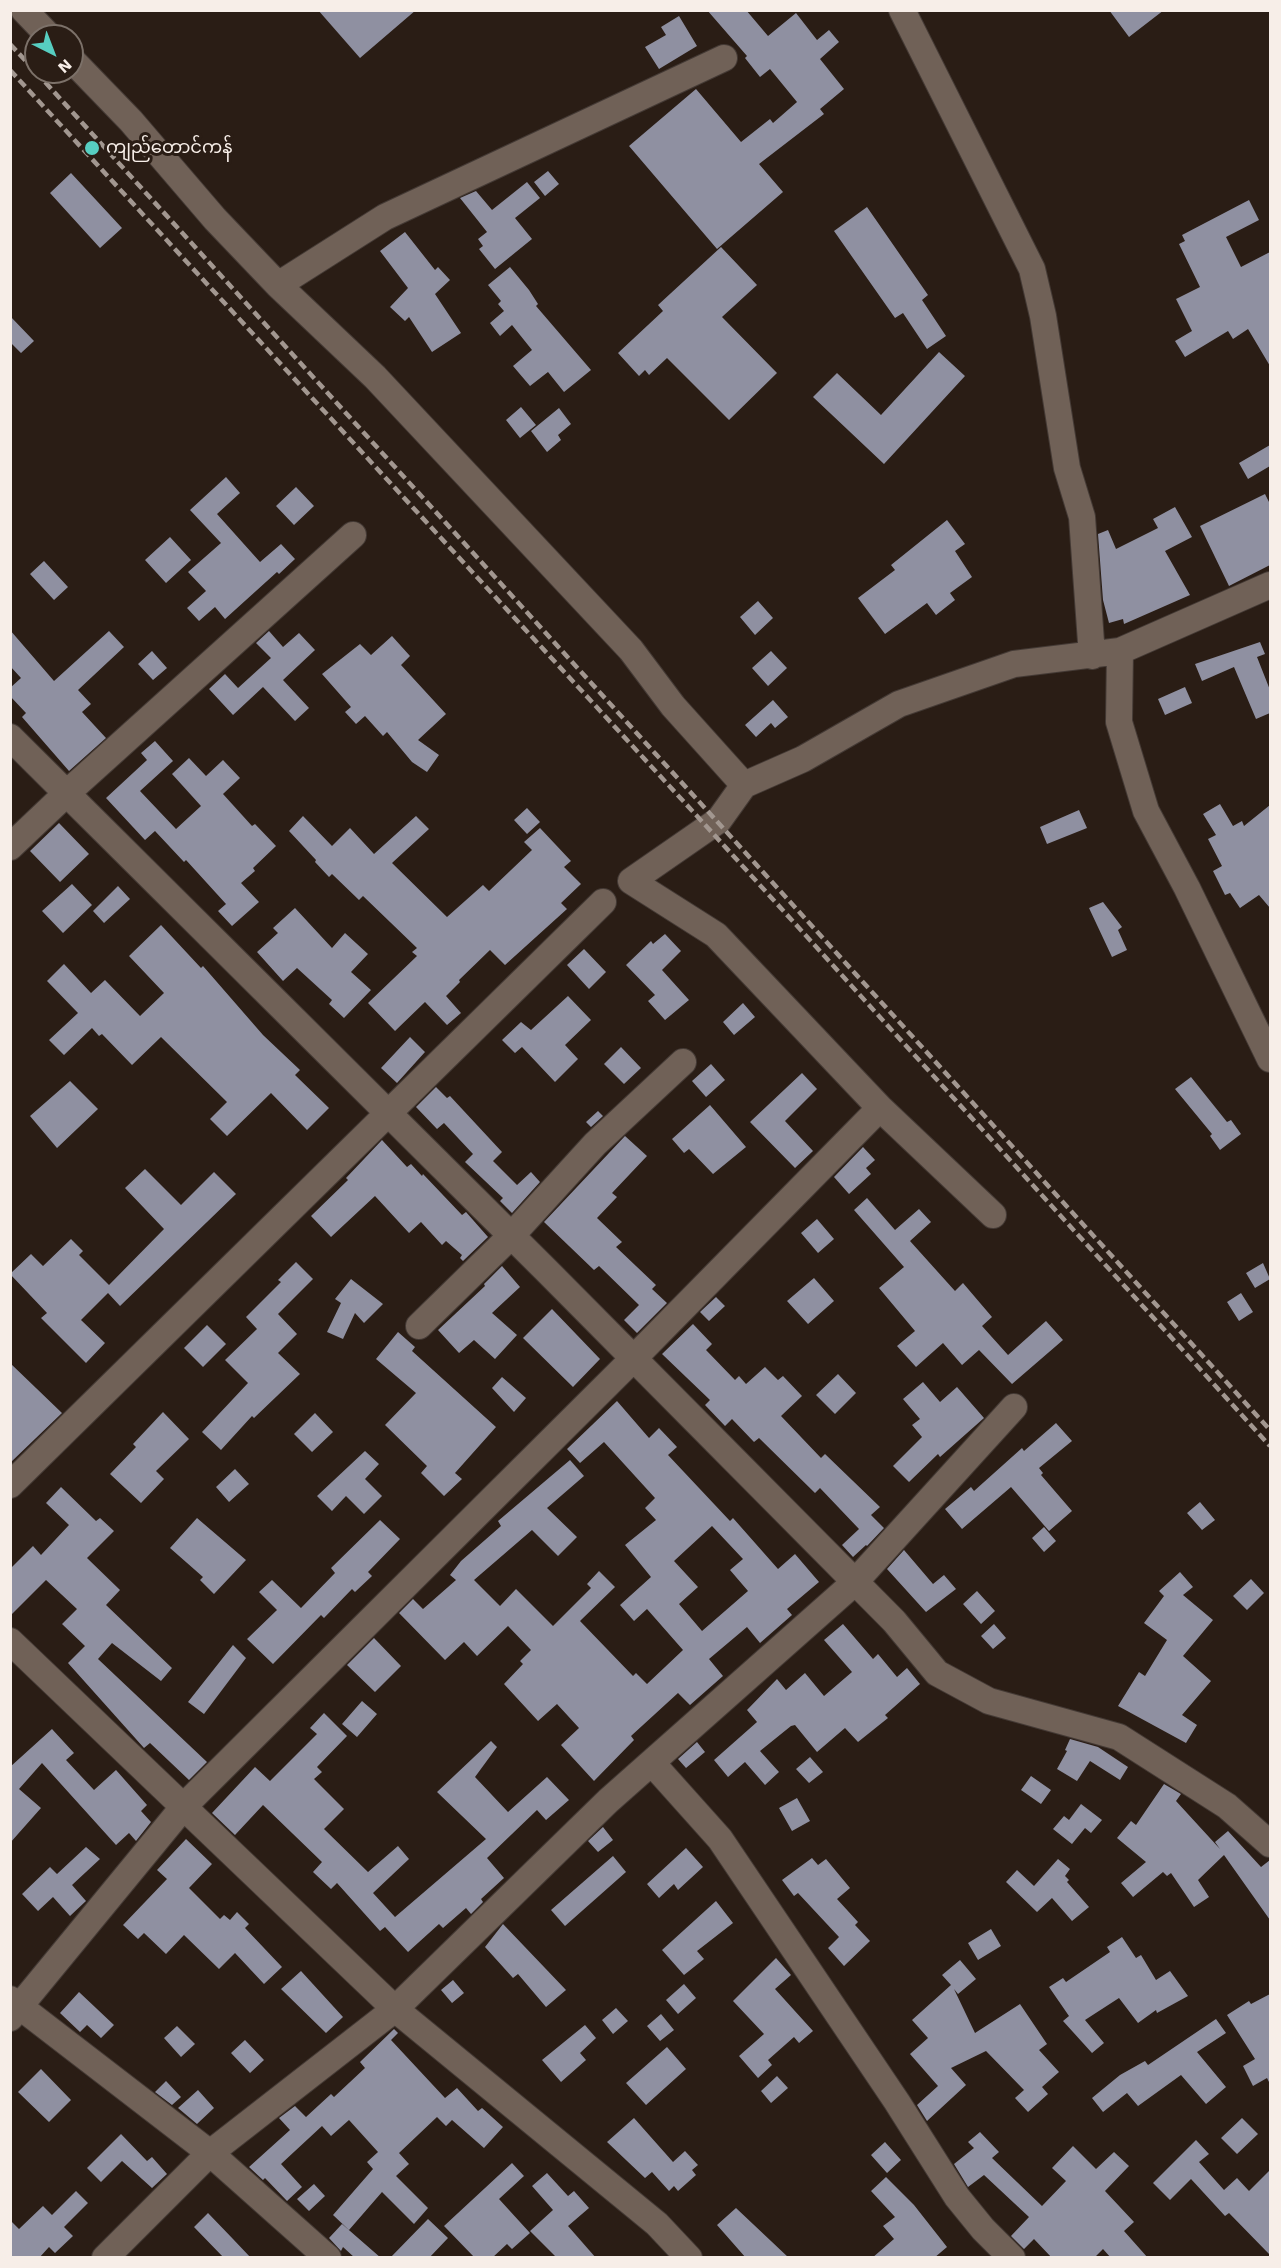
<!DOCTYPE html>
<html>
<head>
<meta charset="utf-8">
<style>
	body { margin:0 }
	#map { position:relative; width:1281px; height:2268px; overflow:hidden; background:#2a1d15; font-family:"Work Sans",sans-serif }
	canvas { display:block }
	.frame { position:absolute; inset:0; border:12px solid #f7eee8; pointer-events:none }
	.north { position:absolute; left:24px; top:24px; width:60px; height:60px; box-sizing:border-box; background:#2a1d15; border:2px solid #7c7169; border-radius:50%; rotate:138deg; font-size:16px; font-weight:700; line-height:24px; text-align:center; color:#f7eee8 }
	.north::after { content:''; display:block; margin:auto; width:21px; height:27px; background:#57cec1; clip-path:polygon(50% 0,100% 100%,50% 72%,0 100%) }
</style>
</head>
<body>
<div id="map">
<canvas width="1281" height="2268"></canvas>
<div class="frame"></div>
<div class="north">N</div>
</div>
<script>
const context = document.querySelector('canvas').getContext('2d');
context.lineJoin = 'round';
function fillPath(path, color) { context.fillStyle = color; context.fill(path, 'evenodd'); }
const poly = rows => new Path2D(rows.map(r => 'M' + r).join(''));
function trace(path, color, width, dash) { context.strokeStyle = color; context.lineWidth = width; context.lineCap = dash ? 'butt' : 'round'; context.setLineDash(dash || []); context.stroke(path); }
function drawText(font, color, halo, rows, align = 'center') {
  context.font = font + ' "Work Sans","Noto Sans Myanmar",sans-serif'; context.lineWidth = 6; context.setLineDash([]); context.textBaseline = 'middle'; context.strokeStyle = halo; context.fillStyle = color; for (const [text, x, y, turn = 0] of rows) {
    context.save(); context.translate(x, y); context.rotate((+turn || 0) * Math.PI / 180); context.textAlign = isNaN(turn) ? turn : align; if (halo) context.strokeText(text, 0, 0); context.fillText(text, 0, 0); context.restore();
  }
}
fillPath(poly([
	[318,10,416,10,360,58],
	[707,10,746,10,768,36,796,13,817,40,829,30,839,42,820,59,844,89,820,109,824,114,759,164,783,192,717,249,629,146,696,89,741,142,770,119,773,123,797,102,770,69,760,77,745,58,747,56],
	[1109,10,1164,10,1129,37],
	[679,16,697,46,659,69,645,47,666,35,661,27],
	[548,171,559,184,545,196,534,182],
	[71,173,122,228,100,248,50,193],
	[527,182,540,198,515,218,532,239,495,269,479,249,483,246,478,239,487,232,460,198,476,191,492,210],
	[1249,200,1259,220,1226,237,1241,267,1270,252,1270,366,1248,329,1233,339,1228,331,1185,357,1175,341,1192,331,1176,299,1200,287,1179,244,1185,241,1182,235],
	[867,207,928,295,922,300,946,336,927,349,903,313,895,318,834,231],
	[405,232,435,270,438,267,450,280,435,294,461,333,432,352,409,317,405,321,390,307,408,288,380,251],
	[721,247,757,285,722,317,777,373,729,420,667,358,649,375,645,370,639,376,618,353,663,311,658,305],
	[510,267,529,290,538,304,536,306,591,370,564,392,548,372,530,386,513,366,532,350,512,325,500,336,490,323,504,311,498,304,501,301,488,285],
	[10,316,34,341,21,353,10,342],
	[939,352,965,376,884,464,813,397,837,373,881,415],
	[521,407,536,425,520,438,506,420],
	[559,408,571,424,558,435,561,440,547,452,531,431],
	[1270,445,1270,466,1248,479,1239,463],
	[226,477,240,493,217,514,260,562,281,544,295,559,279,574,277,572,225,619,215,607,199,621,187,608,206,591,188,572,221,543,190,510],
	[296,487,314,506,294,525,276,506],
	[1265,494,1270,504,1270,565,1229,586,1200,526],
	[1175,507,1192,537,1165,551,1190,595,1124,624,1123,619,1109,623,1103,600,1098,534,1108,530,1116,549,1158,528,1153,519],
	[947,520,965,544,955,551,972,577,950,593,955,600,936,615,927,603,885,634,858,598,895,570,891,565],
	[170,537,191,560,166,583,145,560],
	[44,561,68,587,54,600,30,574],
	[758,601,773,618,755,635,740,617],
	[10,630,54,681,109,631,124,647,78,690,91,704,82,712,106,738,69,771,22,717,26,713,10,696,10,688,21,678,10,666],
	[269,631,283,647,299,633,315,650,283,680,309,708,295,721,263,687,233,715,209,689,225,674,238,688,271,658,256,643],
	[392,636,410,656,401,665,446,714,418,740,439,755,427,772,412,762,387,732,383,736,365,716,356,724,345,712,351,707,322,674,360,644,371,655],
	[1260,642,1265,654,1257,657,1270,690,1270,713,1256,719,1234,667,1202,681,1195,664],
	[152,651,167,668,153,680,138,664],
	[771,651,787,668,768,686,752,668],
	[1185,687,1192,703,1165,715,1158,699],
	[773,700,788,717,775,728,771,723,756,737,745,725],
	[155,741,173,761,140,791,176,829,201,806,172,774,189,758,206,776,223,760,240,778,223,794,252,826,255,824,276,846,253,868,255,871,241,883,259,902,232,926,218,911,226,904,186,860,184,862,155,831,145,840,106,798,147,760,141,753],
	[1220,804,1233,826,1242,821,1244,826,1270,805,1270,908,1259,895,1240,908,1230,893,1225,895,1213,871,1222,866,1208,839,1216,835,1203,814],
	[527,808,540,822,527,834,514,820],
	[1079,810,1087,828,1047,844,1040,827],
	[303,816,332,846,350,828,374,854,416,816,429,829,392,863,447,917,483,885,489,891,532,850,524,842,540,828,571,861,564,867,581,884,561,903,567,909,505,965,490,950,459,980,460,982,446,996,461,1013,447,1025,425,1002,395,1031,368,1003,417,956,412,952,417,948,363,896,359,900,332,874,329,877,315,862,316,860,289,831],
	[59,823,89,854,60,882,30,851],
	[72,884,92,905,63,933,42,911],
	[118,886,130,899,104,923,93,911],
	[1103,902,1122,927,1118,930,1127,950,1112,957,1089,908],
	[295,908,332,948,345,933,368,954,351,972,371,990,344,1018,329,1004,332,1000,297,968,283,981,257,952,278,933,273,928],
	[161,925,201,968,203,966,263,1035,300,1070,295,1075,329,1108,307,1130,271,1093,227,1136,210,1119,227,1102,161,1037,132,1065,102,1034,99,1036,92,1028,64,1055,49,1040,78,1013,47,981,64,964,91,993,105,980,140,1016,164,993,129,956],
	[665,934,681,951,662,970,689,1000,665,1020,648,1001,655,995,626,965,651,941,653,944],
	[584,949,606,972,589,989,567,965],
	[568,996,591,1020,565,1045,578,1059,555,1082,522,1047,515,1053,502,1040,521,1022,531,1030],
	[743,1003,755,1017,734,1035,723,1022],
	[410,1037,425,1052,397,1083,381,1068],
	[621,1047,641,1068,624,1084,604,1064],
	[711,1064,725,1080,706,1097,692,1081],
	[802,1073,817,1089,785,1121,813,1151,795,1168,750,1122],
	[1191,1077,1227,1122,1231,1120,1241,1134,1220,1150,1210,1136,1212,1134,1175,1089],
	[70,1081,98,1109,57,1148,30,1116],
	[436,1087,447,1098,450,1096,502,1152,493,1161,517,1185,531,1172,540,1182,512,1213,500,1201,503,1198,465,1162,473,1154,444,1123,437,1129,416,1107],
	[710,1105,746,1147,713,1174,689,1149,684,1153,672,1139],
	[598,1111,603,1116,591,1127,586,1122],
	[625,1136,647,1156,612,1193,617,1197,597,1218,622,1242,616,1247,656,1285,652,1289,667,1303,637,1333,624,1320,639,1305,599,1266,594,1270,544,1222],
	[382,1140,407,1167,411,1164,422,1176,423,1174,462,1215,466,1212,488,1237,463,1261,460,1258,462,1255,446,1241,442,1245,421,1222,409,1233,375,1196,331,1237,311,1216,348,1180,346,1178],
	[863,1147,875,1160,866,1168,871,1174,849,1194,834,1177],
	[145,1169,181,1205,214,1172,236,1194,120,1306,108,1293,81,1320,105,1343,86,1363,41,1318,47,1313,10,1274,31,1254,43,1266,71,1239,83,1251,79,1255,109,1285,164,1229,125,1188],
	[867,1198,895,1230,919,1209,931,1222,910,1241,955,1291,963,1283,992,1317,982,1326,1008,1355,1046,1321,1063,1340,1012,1384,979,1350,962,1365,943,1343,916,1367,897,1346,915,1331,879,1288,904,1267,854,1210],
	[817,1219,834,1239,818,1253,801,1233],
	[296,1262,313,1279,278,1314,297,1334,278,1353,300,1374,254,1418,252,1416,221,1450,202,1432,248,1383,225,1360,257,1329,246,1317,281,1282,278,1280],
	[1263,1263,1270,1279,1255,1288,1246,1273],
	[502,1266,520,1287,492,1313,517,1335,495,1359,474,1340,459,1353,438,1330,485,1286,484,1284],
	[814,1278,834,1301,808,1324,787,1301],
	[351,1279,383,1304,364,1323,355,1313,343,1339,327,1332,341,1303,335,1299],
	[1241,1293,1253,1312,1239,1321,1227,1302],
	[716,1297,725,1306,709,1321,700,1312],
	[552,1309,600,1359,573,1387,523,1338],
	[693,1324,712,1344,706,1350,735,1380,739,1376,746,1384,765,1367,778,1380,783,1376,802,1396,781,1416,821,1458,825,1454,880,1507,871,1515,884,1528,867,1546,866,1545,853,1557,842,1545,859,1529,820,1488,815,1493,759,1438,754,1442,732,1419,725,1426,705,1405,710,1400,662,1354],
	[207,1325,226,1344,203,1367,184,1348],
	[398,1332,415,1347,412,1351,496,1427,455,1473,462,1479,444,1496,421,1473,427,1466,385,1425,416,1393,376,1359],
	[10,1363,62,1413,10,1463],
	[838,1374,856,1393,835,1414,816,1395],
	[502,1377,526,1398,514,1412,492,1388],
	[923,1382,940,1402,957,1387,984,1418,940,1457,938,1454,909,1482,893,1466,922,1437,912,1425,920,1419,903,1399],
	[617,1401,649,1438,659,1428,677,1447,668,1455,730,1521,733,1518,778,1569,795,1554,819,1582,787,1609,792,1615,760,1643,747,1627,709,1659,723,1676,690,1705,678,1693,631,1736,634,1740,594,1781,561,1745,579,1728,557,1704,538,1721,504,1684,523,1664,520,1661,531,1650,508,1626,477,1656,464,1642,445,1660,399,1613,413,1599,423,1609,456,1580,450,1575,461,1561,501,1526,498,1521,570,1460,584,1476,547,1508,577,1537,558,1556,532,1530,474,1580,500,1606,516,1589,553,1626,591,1588,587,1584,599,1571,615,1587,580,1621,633,1676,636,1673,647,1684,683,1650,647,1609,634,1621,620,1605,651,1577,625,1545,656,1520,645,1508,655,1498,604,1442,580,1463,567,1449],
	[712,1526,743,1559,730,1570,748,1591,702,1631,679,1604,698,1587,674,1561],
	[163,1412,189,1439,156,1471,164,1479,141,1503,110,1474,136,1447,133,1444],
	[315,1413,333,1432,312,1452,294,1434],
	[1056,1423,1072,1441,1039,1468,1043,1473,1041,1475,1072,1511,1049,1531,1011,1487,962,1529,945,1509,971,1487,974,1491,1022,1448,1024,1451],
	[365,1451,379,1464,365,1479,382,1496,364,1514,346,1496,332,1511,317,1496],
	[235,1469,249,1484,229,1502,216,1487],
	[61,1487,96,1521,100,1518,114,1531,87,1558,120,1590,106,1605,172,1668,161,1681,112,1643,98,1659,207,1762,189,1780,150,1743,144,1748,68,1663,85,1646,62,1624,77,1609,46,1580,10,1616,10,1569,33,1546,41,1555,69,1525,46,1503],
	[1200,1502,1215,1520,1202,1530,1187,1513],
	[197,1518,246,1560,214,1594,200,1580,203,1577,170,1548],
	[380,1520,400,1539,368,1572,372,1576,355,1592,352,1589,324,1618,321,1615,273,1664,247,1639,277,1610,259,1592,272,1580,301,1608,335,1573,331,1568],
	[1044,1527,1056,1541,1044,1552,1032,1538],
	[904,1550,933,1584,944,1575,956,1589,926,1612,887,1569],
	[1180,1572,1193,1587,1183,1595,1213,1620,1183,1656,1211,1681,1182,1715,1197,1725,1186,1743,1118,1706,1139,1672,1145,1676,1167,1640,1144,1623,1164,1596,1159,1591],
	[1251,1579,1264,1593,1247,1610,1233,1596],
	[977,1591,995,1611,981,1624,963,1604],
	[843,1624,873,1659,878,1654,897,1677,907,1668,920,1684,885,1715,888,1718,858,1742,845,1728,817,1752,795,1725,791,1726,760,1751,779,1772,765,1785,745,1762,728,1777,714,1760,757,1722,747,1710,777,1679,786,1690,805,1673,824,1696,852,1672,824,1640],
	[994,1624,1006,1638,993,1649,981,1636],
	[374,1638,401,1666,375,1692,347,1665],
	[233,1645,246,1658,204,1714,188,1702],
	[362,1701,377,1714,357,1737,342,1724],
	[324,1713,347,1736,317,1767,322,1772,314,1779,344,1809,324,1829,368,1872,398,1846,409,1859,373,1893,395,1917,486,1839,437,1792,491,1741,497,1747,475,1777,508,1812,547,1777,569,1800,546,1820,537,1810,487,1858,504,1878,481,1899,483,1902,471,1914,466,1908,443,1928,439,1924,408,1952,385,1927,380,1931,337,1883,331,1889,313,1872,322,1862,263,1805,235,1835,212,1813,255,1767,270,1781,317,1734,310,1728],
	[52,1729,74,1753,66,1760,94,1790,116,1770,147,1805,141,1811,151,1822,136,1841,129,1833,116,1845,42,1763,19,1789,41,1808,10,1843,10,1767],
	[1070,1739,1098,1747,1128,1767,1120,1780,1090,1761,1077,1781,1057,1769,1067,1751,1065,1750],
	[697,1742,705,1752,686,1768,678,1759],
	[810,1757,823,1772,809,1783,796,1769],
	[1031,1776,1051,1790,1041,1804,1021,1790],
	[1164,1784,1181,1794,1176,1801,1220,1849,1215,1842,1228,1831,1261,1867,1270,1860,1270,1920,1224,1855,1198,1880,1209,1897,1194,1907,1171,1873,1167,1876,1163,1872,1133,1897,1121,1883,1146,1862,1117,1838,1131,1821,1136,1825],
	[797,1798,810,1821,792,1831,779,1808],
	[1081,1804,1102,1820,1091,1833,1085,1828,1072,1844,1053,1829,1064,1816,1069,1820],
	[603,1827,613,1840,598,1852,588,1841],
	[186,1839,212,1864,189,1888,220,1919,224,1915,230,1920,237,1912,249,1924,245,1928,282,1967,264,1984,235,1953,219,1969,184,1935,166,1954,144,1933,138,1939,123,1925,167,1879,157,1870],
	[86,1847,100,1859,72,1885,86,1901,70,1916,53,1897,38,1911,22,1894,50,1867,57,1874],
	[686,1848,703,1867,678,1890,674,1884,659,1898,647,1884],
	[613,1856,626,1872,565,1926,551,1910],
	[812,1858,818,1865,826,1859,850,1888,837,1899,858,1922,855,1925,870,1941,844,1966,828,1948,839,1937,798,1893,794,1896,782,1880],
	[1058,1859,1070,1869,1065,1876,1069,1880,1067,1882,1089,1907,1072,1921,1052,1898,1037,1912,1006,1882,1017,1870,1034,1886],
	[716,1901,733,1923,697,1951,704,1959,684,1975,662,1950],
	[503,1924,566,1990,546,2007,518,1974,513,1978,485,1947],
	[991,1929,1001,1946,978,1960,968,1943],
	[1122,1937,1136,1958,1141,1955,1156,1980,1170,1971,1188,1996,1157,2013,1156,2010,1138,2023,1119,1998,1085,2020,1104,2043,1092,2053,1063,2021,1069,2016,1049,1987,1063,1978,1066,1982,1110,1952,1107,1947],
	[776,1958,791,1975,775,1989,813,2031,799,2043,794,2037,768,2060,772,2065,758,2078,739,2056,764,2034,733,2001],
	[960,1960,976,1979,958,1994,954,1989,975,2033,1020,2004,1047,2044,1039,2050,1059,2072,1042,2087,1048,2094,1028,2112,1015,2098,1024,2090,986,2051,951,2068,966,2085,927,2121,917,2105,938,2086,910,2054,928,2038,912,2020,951,1985,942,1975],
	[301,1971,343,2017,326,2033,281,1989],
	[453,1980,464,1993,452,2003,441,1990],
	[684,1984,696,1998,678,2014,666,2000],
	[79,1992,114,2025,101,2038,87,2025,80,2032,60,2013],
	[1270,1994,1270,2084,1267,2078,1253,2086,1243,2066,1255,2059,1227,2015,1249,2001,1251,2004],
	[616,2008,628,2021,613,2034,602,2020],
	[661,2014,674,2030,660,2041,647,2026],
	[1216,2019,1226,2033,1197,2052,1226,2087,1206,2104,1181,2075,1138,2106,1127,2093,1103,2112,1092,2098,1120,2075,1145,2061,1148,2065],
	[585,2025,596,2038,580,2053,586,2060,561,2082,542,2060],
	[177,2026,195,2044,181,2057,164,2038],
	[394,2029,398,2033,391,2040,445,2098,457,2088,478,2111,482,2108,503,2127,484,2148,452,2120,446,2126,437,2117,399,2153,409,2164,396,2176,428,2208,414,2224,382,2192,349,2230,333,2215,373,2169,367,2162,378,2152,349,2120,331,2136,322,2126,281,2164,302,2187,287,2201,265,2178,263,2180,249,2167,290,2130,279,2118,295,2106,306,2117,331,2094,334,2097,365,2068,360,2062],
	[245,2040,264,2060,250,2073,231,2053],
	[667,2047,686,2069,646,2105,626,2083],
	[41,2069,71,2100,49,2122,18,2092],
	[777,2076,788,2088,771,2103,761,2091],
	[166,2081,181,2097,172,2105,155,2092],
	[198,2090,214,2108,197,2124,178,2108],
	[634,2118,673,2162,685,2151,698,2165,692,2170,696,2175,678,2191,674,2186,669,2191,652,2172,645,2178,607,2142],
	[1242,2118,1258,2134,1237,2154,1221,2138],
	[980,2132,999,2152,992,2158,1042,2206,1066,2181,1052,2168,1073,2146,1096,2169,1114,2152,1129,2166,1105,2191,1134,2222,1124,2231,1148,2258,1111,2258,1103,2249,1094,2258,1052,2258,1034,2239,1024,2249,1011,2236,1029,2217,984,2175,968,2187,954,2164,974,2148,968,2142],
	[121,2134,147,2161,152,2157,167,2174,152,2188,122,2161,101,2182,87,2168],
	[1196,2140,1209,2154,1199,2162,1224,2190,1237,2178,1249,2191,1270,2170,1270,2255,1229,2213,1225,2216,1191,2179,1170,2200,1153,2183],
	[885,2142,901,2160,887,2173,871,2155],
	[512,2163,524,2176,499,2199,530,2233,512,2249,507,2244,492,2258,475,2258,444,2226],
	[547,2173,568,2196,574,2191,589,2208,568,2226,596,2258,557,2258,530,2231,553,2210,532,2186],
	[886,2177,914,2205,947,2247,934,2258,872,2258,894,2239,883,2226,895,2217,871,2191],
	[314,2184,325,2196,309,2211,297,2199],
	[76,2191,88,2203,64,2227,73,2236,55,2253,49,2247,39,2258,10,2258,10,2220,19,2229,43,2206,52,2215],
	[736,2208,789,2258,746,2258,717,2225],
	[208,2213,233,2239,251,2258,224,2258,194,2227],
	[428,2219,448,2238,429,2258,390,2258],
	[342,2224,381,2258,355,2258,343,2247,341,2251,329,2238]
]), '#8f90a1');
const minor = poly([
	[24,10,49,36],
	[902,10,1032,269,1043,316,1067,468,1082,517,1092,656],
	[72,60,131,121,215,219,278,285,375,377,631,650,673,706,744,785],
	[278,285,385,217,724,58],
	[1120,651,1119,722,1146,811,1187,888,1270,1059],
	[10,737,547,1271,894,1621,937,1673,989,1701,1119,1737,1227,1806,1270,1844],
	[10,847,68,792,353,535],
	[993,1215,880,1108,716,935,631,881,719,820,744,785,803,759,899,704,1014,664,1120,651,1270,585],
	[419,1326,512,1235,595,1144,683,1062],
	[10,1485,603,902],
	[10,1641,395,2009,657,2224,689,2258],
	[652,1763,720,1839,897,2102,957,2197,983,2229,1012,2258],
	[10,1999,210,2153,328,2258],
	[10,2018,185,1805,633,1359,880,1108],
	[105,2258,210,2153,395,2009,608,1801,854,1583,1014,1407]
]);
trace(minor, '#443a35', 28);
trace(minor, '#706157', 26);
trace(poly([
	[10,44,36,72],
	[10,70,708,828,1270,1446],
	[36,72,1270,1430]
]), '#a29790', 4.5, [9, 4.5]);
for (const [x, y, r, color] of [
	[92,148,8,"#57cec1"]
]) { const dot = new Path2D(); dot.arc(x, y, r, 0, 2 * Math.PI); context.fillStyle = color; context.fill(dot); trace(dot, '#2a1d15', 2); }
drawText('18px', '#f7eee8', '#2a1d15', [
	["ကျည်တောင်ကန်",106,148]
], 'left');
</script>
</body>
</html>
